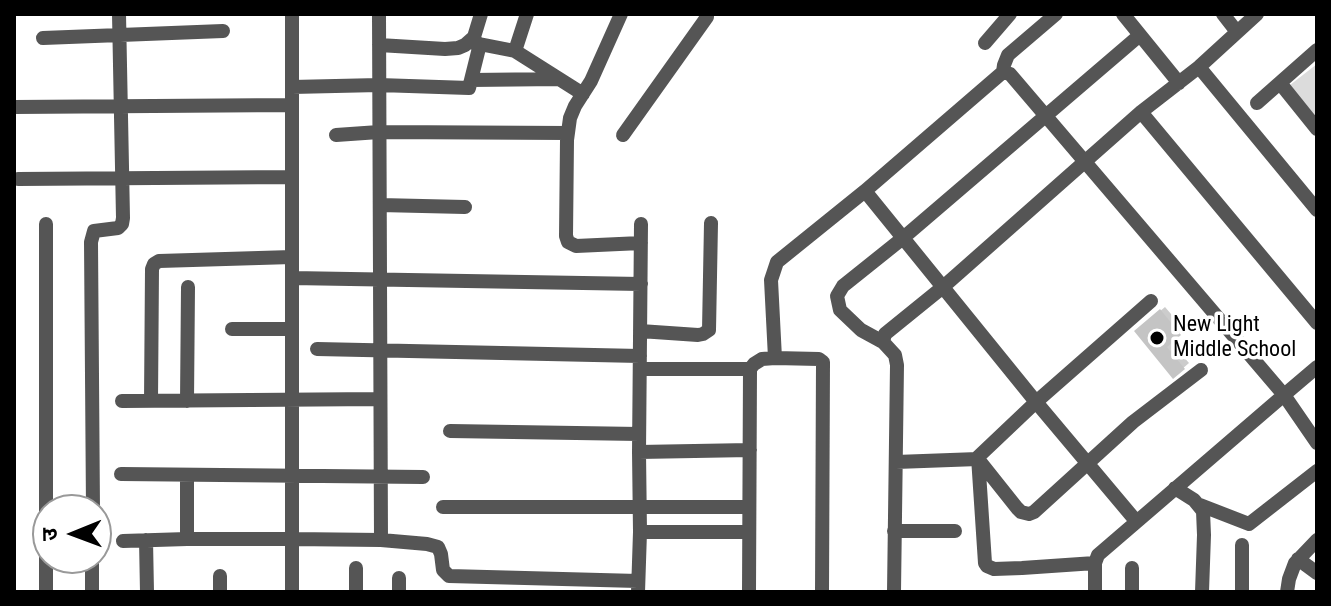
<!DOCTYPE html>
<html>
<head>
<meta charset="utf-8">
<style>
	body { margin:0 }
	#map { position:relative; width:1331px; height:606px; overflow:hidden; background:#fff; font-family:"Roboto Condensed","Noto Sans Devanagari",sans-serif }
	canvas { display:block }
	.frame { position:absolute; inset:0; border:16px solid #000; pointer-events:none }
	.north { position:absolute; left:32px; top:494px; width:80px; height:80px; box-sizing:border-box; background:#fff; border:2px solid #999; border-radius:50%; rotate:269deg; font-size:22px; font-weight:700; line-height:32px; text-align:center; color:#000 }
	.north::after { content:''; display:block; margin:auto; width:28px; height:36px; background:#000; clip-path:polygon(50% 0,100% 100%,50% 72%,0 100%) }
</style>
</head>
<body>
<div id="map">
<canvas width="1331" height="606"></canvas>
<div class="frame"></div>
<div class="north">उ</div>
</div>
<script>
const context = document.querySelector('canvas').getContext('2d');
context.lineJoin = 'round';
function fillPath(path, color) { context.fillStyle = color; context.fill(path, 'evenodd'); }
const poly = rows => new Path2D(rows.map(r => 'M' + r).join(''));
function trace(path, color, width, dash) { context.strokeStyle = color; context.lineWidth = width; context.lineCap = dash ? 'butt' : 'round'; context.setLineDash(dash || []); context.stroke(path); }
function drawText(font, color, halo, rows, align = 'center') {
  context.font = font + ' "Roboto Condensed",sans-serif'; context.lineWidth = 7; context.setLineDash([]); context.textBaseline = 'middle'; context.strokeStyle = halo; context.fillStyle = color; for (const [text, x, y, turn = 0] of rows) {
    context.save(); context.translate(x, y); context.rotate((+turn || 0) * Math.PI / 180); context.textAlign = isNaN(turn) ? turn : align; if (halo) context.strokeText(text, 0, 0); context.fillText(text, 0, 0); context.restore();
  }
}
fillPath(poly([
	[1317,64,1317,118,1290,85]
]), '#dcdcdc');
fillPath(poly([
	[1165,307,1184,329,1170,341,1189,363,1174,376,1141,327]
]), '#0003');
fillPath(poly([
	[1160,309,1181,335,1167,347,1185,369,1173,379,1134,331]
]), '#c4c4c4');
trace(poly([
	[379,14,381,540],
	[621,14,591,81,575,106,570,118,567,140,566,236,568,242,576,246,641,243],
	[1123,14,1179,83],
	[1223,14,1237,32],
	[43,38,223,31],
	[469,42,515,51,583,94],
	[985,43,1010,14],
	[379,45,445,49,458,48,465,45,474,37,481,14],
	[515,51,527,14],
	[1199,67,1317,210],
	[1003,72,1010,74,1284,395,1317,367],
	[471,80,559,79],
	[1280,83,1317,129],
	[292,87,379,85,469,88,480,44],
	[1257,103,1317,50],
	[14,107,292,105],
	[1141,112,1317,323],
	[336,135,379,132,568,133],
	[623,135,707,17,707,14],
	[18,179,292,177],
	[865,191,1036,402,1136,521],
	[380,205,465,207],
	[46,224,46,592],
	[292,278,641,284],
	[232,329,292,329],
	[640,331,698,335,703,334,709,330,711,223],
	[883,342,861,330,840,310,837,296,843,286,903,238,1140,35],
	[317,349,640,356],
	[775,358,771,280,777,262,865,191,1003,72,1004,65,1008,55,1056,14],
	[640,369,750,369],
	[122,401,380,399],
	[151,401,152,269,154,264,159,261,292,257],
	[187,401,188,287],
	[450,431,639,434],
	[639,452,750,450],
	[896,462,978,459,1017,508,1021,512,1029,514,1034,512,1133,422,1201,370],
	[121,474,423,477],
	[1175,488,1194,500,1203,511,1204,535,1202,592],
	[1200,505,1249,524,1317,471],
	[443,507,749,507],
	[93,510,91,242,94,231,118,228,122,224,123,218,119,14],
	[894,531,955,531],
	[640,532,749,532],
	[187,539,187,475],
	[146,540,147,592],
	[123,541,187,539,292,539,381,540,427,544,438,547,441,554,443,570,449,576,638,581],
	[1242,545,1242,592],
	[1298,559,1317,573],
	[1095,563,1022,568,994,569,987,566,985,563,978,457,1036,402,1151,301],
	[356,568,356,592],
	[1132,568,1132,592],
	[92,592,92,558],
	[220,592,220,576],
	[292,592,292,14],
	[399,592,399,578],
	[638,592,640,532,639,452,641,224],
	[749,592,750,369,754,364,762,359,775,358,819,359,823,362,822,592],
	[894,592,897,365,895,355,883,342,885,334,943,287,1141,112,1199,67,1257,14],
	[1095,592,1095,563,1098,555,1284,395,1317,443],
	[1287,592,1289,579,1295,563,1317,540]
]), '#555', 14);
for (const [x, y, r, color] of [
	[1157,338,8,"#000"]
]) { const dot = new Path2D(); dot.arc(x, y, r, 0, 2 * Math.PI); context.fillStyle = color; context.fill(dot); trace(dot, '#fff', 3); }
drawText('22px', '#000', '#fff', [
	["New Light",1173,325],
	["Middle School",1173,350]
], 'left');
</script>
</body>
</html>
